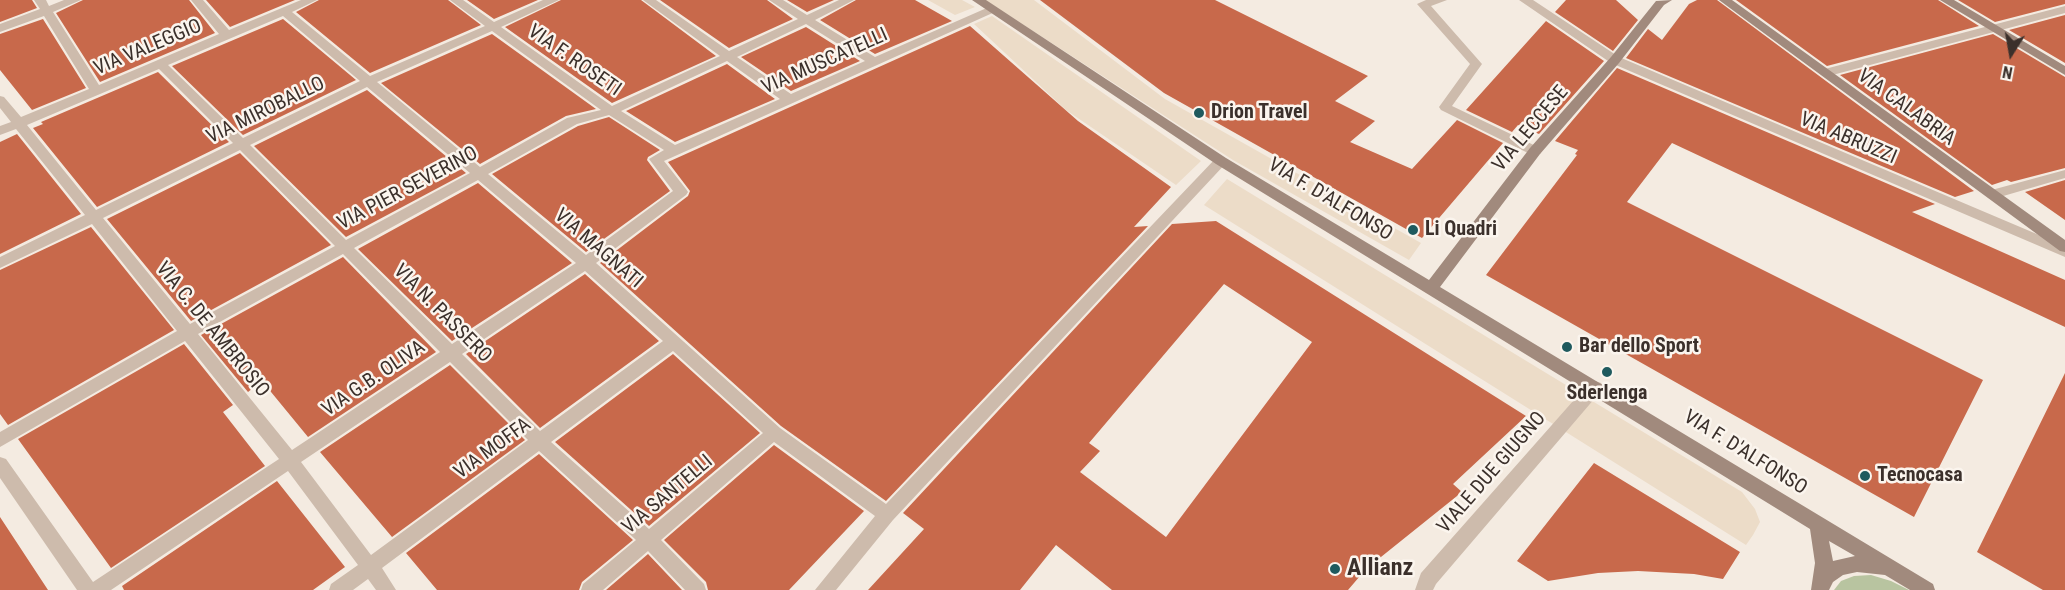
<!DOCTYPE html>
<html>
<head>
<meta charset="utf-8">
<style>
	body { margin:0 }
	#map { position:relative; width:2065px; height:590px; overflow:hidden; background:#f4ebe1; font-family:"Roboto Condensed",sans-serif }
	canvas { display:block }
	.north { position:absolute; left:1981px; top:24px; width:60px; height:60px; -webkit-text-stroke:4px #fbf5ee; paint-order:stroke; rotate:191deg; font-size:16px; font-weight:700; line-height:24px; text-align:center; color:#3b302b }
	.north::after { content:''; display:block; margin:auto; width:21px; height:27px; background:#3b302b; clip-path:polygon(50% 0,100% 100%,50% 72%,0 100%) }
</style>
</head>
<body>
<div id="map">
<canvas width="2065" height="590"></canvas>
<div class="north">N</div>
</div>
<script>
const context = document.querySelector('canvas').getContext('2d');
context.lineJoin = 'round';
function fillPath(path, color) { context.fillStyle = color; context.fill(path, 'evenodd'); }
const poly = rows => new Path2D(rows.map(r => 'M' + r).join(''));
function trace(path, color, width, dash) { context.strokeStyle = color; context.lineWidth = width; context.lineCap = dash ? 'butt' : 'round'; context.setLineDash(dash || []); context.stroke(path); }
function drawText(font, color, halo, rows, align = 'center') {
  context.font = font + ' "Roboto Condensed",sans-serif'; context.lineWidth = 5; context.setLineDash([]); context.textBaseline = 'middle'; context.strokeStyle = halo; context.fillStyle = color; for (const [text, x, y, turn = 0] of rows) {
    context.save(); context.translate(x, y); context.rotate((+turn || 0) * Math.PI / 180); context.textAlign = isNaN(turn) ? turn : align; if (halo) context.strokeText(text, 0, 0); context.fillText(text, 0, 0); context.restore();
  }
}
fillPath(poly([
	[1871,575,1891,581,1909,590,1834,590,1841,581,1854,576]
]), '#b8c4a0');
fillPath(poly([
	[928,0,962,0,975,7,955,15],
	[985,0,1034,0,1165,99,1421,243,1409,260,1233,160],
	[992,16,1201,161,1176,185,1066,110,974,24],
	[1227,179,1742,492,1755,509,1760,522,1753,535,1746,545,1204,205]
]), '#ecdcc8');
fillPath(poly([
	[0,0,32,0,37,8,0,22],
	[83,0,189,0,215,33,100,82,56,13],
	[206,0,295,0,230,27],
	[319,0,448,0,481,25,370,73,296,12],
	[467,0,538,0,494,19],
	[561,0,641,0,716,56,612,103,505,27],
	[660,0,767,0,793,19,729,48],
	[787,0,834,0,807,12],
	[856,0,915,0,952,21,875,54,820,20],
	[1040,0,1215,0,1368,76,1335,101,1375,121,1350,142,1412,169,1457,120,1503,143,1422,238,1164,93],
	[1566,0,1616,0,1638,20,1613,51,1555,12],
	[1697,0,1717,0,1974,191,1955,197,1626,58,1648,29,1662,40,1689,4],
	[1736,0,1938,0,1979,26,1827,66],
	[1958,0,2065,0,2065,4,1995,22],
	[2065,15,2065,63,2009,30],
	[43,19,86,88,32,110,0,70,0,34],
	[283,19,356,80,243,135,172,66],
	[1546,21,1604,61,1539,134,1518,125,1512,132,1466,110],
	[970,26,1078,121,1171,187,1134,227,1148,226,886,501,781,426,600,263,688,196,690,191,668,162],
	[806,27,860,61,791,91,741,57],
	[492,34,596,109,566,116,480,164,381,83],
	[1993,34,2065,77,2065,168,2011,182,2007,180,1992,185,1840,75],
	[727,64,775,99,675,142,626,111],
	[1617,68,1935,204,1912,212,2065,280,2065,327,1672,143,1627,202,1983,380,1914,517,1486,275,1577,155,1575,154,1578,150,1555,141],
	[158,72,229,142,97,207,33,128,43,124,41,122],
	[367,90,466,173,346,237,254,146],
	[609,117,660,150,648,157,647,160,670,191,586,252,492,174,578,126],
	[17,134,81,214,0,254,0,142],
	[240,153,331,245,191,321,107,219],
	[2065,180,2065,220,2025,192],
	[478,183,572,263,452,341,358,249],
	[1216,221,1526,416,1453,484,1462,492,1366,569,1348,590,1112,590,1056,545,1020,590,868,590,924,529,903,513,1172,224],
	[1224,284,1312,342,1166,537,1080,472,1100,451,1089,443],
	[91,227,174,330,8,425,0,414,0,270],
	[343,257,436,352,308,437,262,381,248,392,201,335],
	[585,274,659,341,540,428,466,354],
	[184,344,233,405,223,412,265,466,111,568,18,439],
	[673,354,760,433,649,526,555,442],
	[450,365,525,440,392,537,320,452],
	[2065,373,2065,590,2043,590,1977,552],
	[774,445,864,511,789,590,708,590,706,582,664,540],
	[539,454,633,540,582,582,579,590,437,590,406,553],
	[1594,463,1740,552,1723,579,1694,574,1638,571,1598,573,1548,581,1517,561],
	[277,481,345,567,313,590,124,590,122,586],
	[0,517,48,590,0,590],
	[648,554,682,590,606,590]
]), '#c8694b');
fillPath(poly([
	[34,0,46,0,49,6,64,0,81,0,53,12,99,85,219,34,191,0,203,0,229,30,301,0,317,0,292,12,370,76,485,26,450,0,463,0,494,22,543,0,559,0,501,27,612,106,720,56,643,0,656,0,729,51,798,19,769,0,783,0,807,15,839,0,854,0,815,20,875,57,989,7,997,7,997,11,664,161,686,189,688,192,686,195,596,263,780,428,886,504,1216,158,1221,157,1228,161,893,520,836,590,815,590,875,516,774,442,661,540,704,584,706,590,685,590,648,551,603,590,581,590,583,584,636,540,539,451,382,568,396,590,376,590,368,579,353,590,329,590,331,584,358,565,288,471,111,590,77,590,0,478,0,457,6,459,93,582,279,459,185,341,0,447,0,432,177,331,92,224,0,268,0,257,85,215,16,129,0,135,0,126,11,122,0,108,0,96,4,97,21,117,89,89,44,16,0,32,0,24,40,9,34,0],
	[283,16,360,81,243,138,168,65,283,16],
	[806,24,865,61,791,94,737,57,806,24],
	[492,31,601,110,567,118,480,167,377,82,492,31],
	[727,61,780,99,675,145,621,111,727,61],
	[159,69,233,143,96,210,27,125,159,69],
	[367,87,470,173,346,240,250,145,367,87],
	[609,115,664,150,649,159,673,191,586,255,488,174,577,124,609,115],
	[240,150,335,246,190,324,103,218,240,150],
	[478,180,576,263,452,344,354,248,478,180],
	[343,254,440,352,292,450,198,334,343,254],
	[585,271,663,341,540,431,462,354,585,271],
	[673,351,763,433,649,529,551,442,673,351],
	[450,362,528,440,371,555,301,462,450,362],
	[1426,0,1447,0,1431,6,1482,64,1452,106,1540,148,1542,151,1540,154,1530,154,1441,110,1439,107,1470,64,1417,4,1426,0],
	[1519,0,1533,0,1619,57,2065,246,2065,257,1611,63,1519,0],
	[2065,6,2065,13,1825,77,1819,73,1821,70,2065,6],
	[2065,170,2065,178,1993,199,1986,194,1988,191,2065,170],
	[1595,381,1601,383,1603,387,1601,391,1436,584,1433,590,1415,590,1421,573,1589,383,1595,381]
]), '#cdbbac');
fillPath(poly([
	[972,0,986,0,1226,158,1429,280,1530,148,1611,57,1656,1,1672,0,1664,5,1619,63,1540,154,1440,287,1933,584,1935,590,1910,590,1885,575,1857,572,1843,575,1833,582,1829,590,1811,590,1815,563,1810,529,1216,164,972,0],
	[1829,541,1855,556,1833,561,1829,541],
	[1719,0,1732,0,2065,240,2065,252,2060,251,1719,0],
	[1940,0,1954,0,2065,66,2065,75,1940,0]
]), '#a18a7d');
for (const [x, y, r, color] of [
	[1199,113,6,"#1f5a5e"],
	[1413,230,6,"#1f5a5e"],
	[1567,347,6,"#1f5a5e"],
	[1607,372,6,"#1f5a5e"],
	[1865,476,6,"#1f5a5e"],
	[1335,569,6,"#1f5a5e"]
]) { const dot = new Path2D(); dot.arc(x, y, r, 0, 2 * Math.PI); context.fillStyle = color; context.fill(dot); trace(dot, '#fbf5ee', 2); }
drawText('20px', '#3b302b', '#fbf5ee', [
	["VIA VALEGGIO",148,48,-23],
	["VIA F. ROSETI",574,61,35],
	["VIA MUSCATELLI",825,62,-24],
	["VIA CALABRIA",1906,108,36],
	["VIA MIROBALLO",266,111,-26],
	["VIA LECCESE",1531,129,-50],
	["VIA ABRUZZI",1848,139,23],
	["VIA PIER SEVERINO",408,189,-28],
	["VIA F. D'ALFONSO",1330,200,31],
	["VIA MAGNATI",598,249,41],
	["VIA N. PASSERO",442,314,45],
	["VIA C. DE AMBROSIO",212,330,51],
	["VIA G.B. OLIVA",374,379,-34],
	["VIA MOFFA",493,449,-36],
	["VIA F. D'ALFONSO",1745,453,32],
	["VIALE DUE GIUGNO",1492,473,-49],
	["VIA SANTELLI",668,495,-40]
]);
drawText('bold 20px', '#3b302b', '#fbf5ee', [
	["Drion Travel",1211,113],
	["Li Quadri",1425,230],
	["Bar dello Sport",1579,347],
	["Sderlenga",1607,394,"center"],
	["Tecnocasa",1877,476]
], 'left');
drawText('bold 24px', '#3b302b', '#fbf5ee', [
	["Allianz",1347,569]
], 'left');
</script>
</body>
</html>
